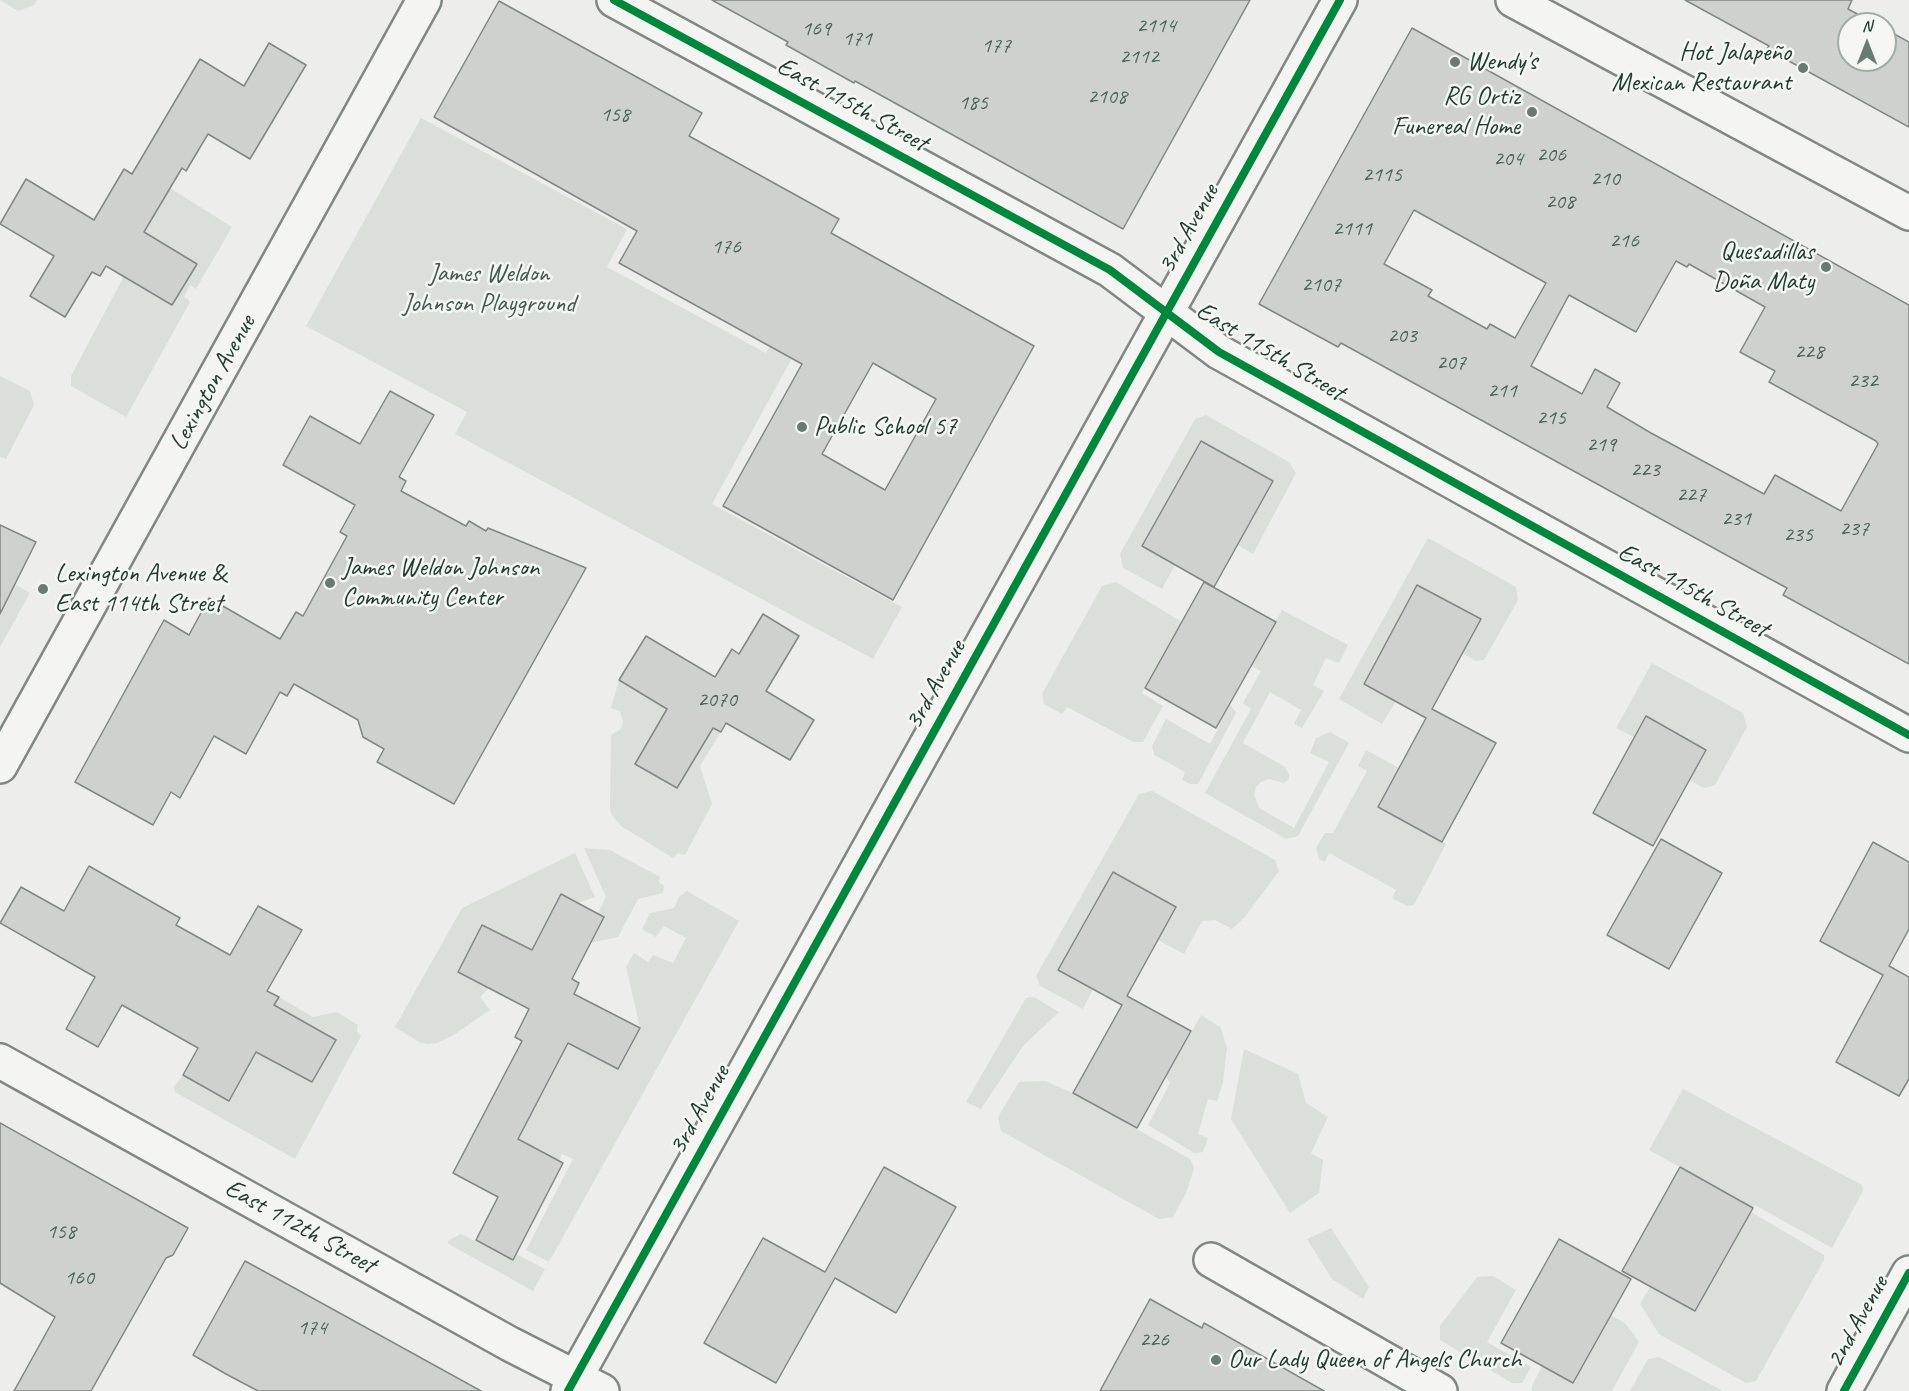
<!DOCTYPE html>
<html>
<head>
<meta charset="utf-8">
<style>
	body { margin:0 }
	#map { position:relative; width:1909px; height:1391px; overflow:hidden; background:#edeeeb; font-family:Caveat,sans-serif }
	canvas { display:block }
	.north { position:absolute; left:1837px; top:12px; width:60px; height:60px; box-sizing:border-box; background:#f6f6f2; border:2px solid #a0aca6; border-radius:50%; rotate:0deg; font-size:16px; font-weight:700; line-height:24px; text-align:center; color:#1f3d34 }
	.north::after { content:''; display:block; margin:auto; width:21px; height:27px; background:#677b74; clip-path:polygon(50% 0,100% 100%,50% 72%,0 100%) }
</style>
</head>
<body>
<div id="map">
<canvas width="1909" height="1391"></canvas>
<div class="north">N</div>
</div>
<script>
const context = document.querySelector('canvas').getContext('2d');
context.lineJoin = 'round';
function fillPath(path, color) { context.fillStyle = color; context.fill(path, 'evenodd'); }
const poly = rows => new Path2D(rows.map(r => 'M' + r).join(''));
function trace(path, color, width, dash) { context.strokeStyle = color; context.lineWidth = width; context.lineCap = dash ? 'butt' : 'round'; context.setLineDash(dash || []); context.stroke(path); }
function drawText(font, color, halo, rows, align = 'center') {
  context.font = font + ' Caveat,sans-serif'; context.lineWidth = 5; context.setLineDash([]); context.textBaseline = 'middle'; context.strokeStyle = halo; context.fillStyle = color; for (const [text, x, y, turn = 0] of rows) {
    context.save(); context.translate(x, y); context.rotate((+turn || 0) * Math.PI / 180); context.textAlign = isNaN(turn) ? turn : align; if (halo) context.strokeText(text, 0, 0); context.fillText(text, 0, 0); context.restore();
  }
}
fillPath(poly([
	[0,0,37,0,34,5,18,11],
	[421,118,627,229,607,267,766,353,793,305,814,318,712,504,902,607,873,659,455,434,467,412,306,326],
	[170,188,232,227,196,289,190,285,184,297,190,302,126,417,71,386,71,376,124,276,197,264,144,232],
	[0,376,30,391,34,405,6,459,0,457],
	[1206,415,1289,462,1296,473,1253,554,1237,545,1273,481,1201,441,1142,546,1175,565,1162,589,1123,568,1120,554,1195,419],
	[1428,538,1516,587,1518,600,1484,660,1476,661,1462,653,1481,619,1417,585,1364,683,1396,701,1382,724,1339,699],
	[0,576,30,593,0,647],
	[1116,582,1182,622,1142,693,1163,706,1143,742,1133,742,1067,707,1062,714,1044,704,1042,694,1102,586],
	[1282,610,1348,645,1339,663,1326,658,1313,685,1324,691,1302,728,1294,724,1301,710,1270,692,1243,743,1285,767,1289,774,1289,779,1284,783,1269,779,1261,782,1256,787,1254,794,1259,808,1294,828,1329,762,1310,753,1316,738,1330,732,1349,743,1298,836,1286,839,1205,793,1251,709,1243,703,1261,671,1251,666],
	[1652,663,1743,713,1747,727,1715,785,1704,788,1689,780,1706,749,1646,717,1634,737,1616,728],
	[619,680,667,709,635,764,677,788,713,728,721,732,700,766,712,804,685,855,678,853,673,858,621,826,612,815,610,808,611,735,621,729,623,722,620,711,611,708],
	[1230,704,1236,713,1198,784,1190,784,1182,780,1185,772,1154,755,1152,746,1166,719,1210,744],
	[1366,750,1399,768,1378,807,1446,844,1414,905,1407,906,1392,898,1396,890,1329,853,1325,862,1319,859,1316,848,1325,833,1333,833,1367,771,1358,766],
	[1152,791,1275,860,1279,871,1245,917,1232,929,1215,920,1202,921,1184,954,1158,940,1176,907,1112,872,1058,970,1093,989,1083,1009,1040,986,1036,976,1139,794],
	[584,848,610,850,660,877,659,882,664,886,663,893,638,899,618,937,590,943,604,917,598,913,606,897],
	[575,853,595,897,578,903,561,895,532,950,482,925,458,972,489,988,480,997,490,1010,452,1036,437,1043,427,1044,419,1042,395,1027,462,908],
	[687,891,739,921,549,1262,526,1250,573,1159,562,1154,559,1161,518,1139,568,1043,618,1069,640,1028,626,967,634,953,648,962,653,955,673,963,686,938,664,926,656,937,642,929,650,913,674,908,679,897],
	[279,997,313,1017,337,1012,358,1025,357,1032,361,1036,295,1159,175,1092,174,1087,183,1075,229,1101,256,1052,312,1082,336,1040,274,1005],
	[1034,997,1059,1012,1023,1046,981,1109,966,1102,1026,998],
	[1201,1015,1221,1028,1227,1048,1223,1082,1217,1101,1208,1099,1198,1134,1208,1138,1203,1152,1194,1153,1148,1125,1170,1083,1166,1077],
	[1244,1049,1298,1074,1306,1103,1328,1117,1311,1153,1323,1160,1319,1193,1290,1213,1231,1119],
	[1045,1081,1073,1093,1190,1159,1194,1168,1186,1193,1173,1217,1159,1219,1001,1131,998,1117,1019,1082],
	[1683,1089,1862,1185,1863,1191,1832,1248,1755,1205,1753,1208,1649,1150],
	[1751,1212,1824,1255,1824,1260,1756,1381,1746,1383,1659,1334,1640,1304,1650,1287,1695,1311],
	[1331,1228,1369,1287,1363,1299,1332,1279,1307,1239],
	[461,1234,513,1260,516,1254,545,1269,533,1291,447,1243,451,1239],
	[1493,1276,1516,1290,1487,1342,1531,1367,1522,1383,1512,1383,1440,1340,1440,1326,1477,1277],
	[1611,1315,1626,1324,1639,1342,1612,1391,1532,1391,1532,1386,1542,1366,1573,1383],
	[1659,1357,1723,1391,1630,1391,1648,1359]
]), '#dadfda');
const building = poly([
	[712,0,1250,0,1123,229,855,81,854,83,786,45,788,42,712,0],
	[1685,0,1852,0,1848,9,1876,24,1849,24,1849,60,1885,60,1885,29,1909,42,1909,127,1767,49,1769,46,1685,0],
	[499,1,702,113,689,136,839,219,831,233,1034,346,893,600,723,506,802,364,619,263,637,231,434,117,499,1],
	[873,363,936,399,885,490,822,454,873,363],
	[1412,28,1909,305,1909,664,1783,595,1787,588,1759,573,1341,343,1338,347,1259,304,1412,28],
	[1414,210,1546,283,1515,338,1490,324,1487,329,1428,296,1432,290,1384,264,1414,210],
	[1676,261,1687,267,1689,264,1765,307,1740,352,1775,371,1769,382,1876,441,1878,444,1841,511,1775,475,1764,494,1651,433,1607,407,1620,383,1595,369,1582,394,1531,366,1569,295,1636,332,1676,261],
	[269,43,306,65,250,159,208,134,186,171,182,168,144,232,197,264,172,305,106,266,100,276,92,272,65,317,30,296,54,256,0,224,26,179,94,220,124,169,132,174,200,59,244,86,269,43],
	[390,391,434,415,399,477,406,481,401,491,466,526,469,521,486,531,488,528,586,568,454,804,377,762,384,749,363,737,358,720,294,684,287,696,280,692,246,754,214,736,180,798,171,792,153,825,75,782,164,620,189,635,209,598,280,639,296,612,303,616,347,536,340,532,355,505,283,465,310,416,360,444,390,391],
	[1201,441,1273,481,1214,587,1142,546,1201,441],
	[0,525,36,542,0,614,0,525],
	[1204,582,1276,622,1216,728,1145,688,1204,582],
	[1417,585,1481,619,1432,709,1496,743,1442,842,1378,807,1426,718,1364,684,1417,585],
	[763,614,799,636,766,691,814,720,790,760,726,723,721,732,713,728,677,788,635,764,667,709,619,680,646,636,715,677,732,649,739,654,763,614],
	[1646,716,1706,750,1653,846,1593,813,1646,716],
	[1661,839,1722,873,1669,969,1607,935,1661,839],
	[1873,842,1909,862,1909,929,1889,966,1909,977,1909,1079,1899,1096,1836,1062,1883,975,1820,941,1873,842],
	[89,866,180,918,176,925,230,955,258,906,302,930,267,991,279,997,274,1005,336,1040,312,1082,256,1052,229,1101,183,1075,198,1048,122,1005,98,1047,66,1029,95,977,0,923,21,887,64,911,89,866],
	[1113,872,1176,907,1127,996,1191,1031,1137,1128,1073,1093,1122,1005,1058,970,1113,872],
	[561,894,604,917,572,979,579,983,574,994,640,1028,618,1069,568,1043,518,1139,563,1163,513,1260,476,1240,498,1197,453,1173,522,1041,515,1037,529,1009,458,972,482,925,532,950,561,894],
	[0,1123,188,1228,173,1255,166,1258,91,1391,14,1391,55,1317,0,1283,0,1123],
	[884,1167,956,1207,896,1313,835,1278,776,1383,704,1343,763,1238,825,1272,884,1167],
	[1680,1167,1753,1208,1695,1311,1622,1271,1680,1167],
	[1559,1239,1631,1279,1573,1383,1501,1343,1559,1239],
	[245,1261,278,1279,481,1391,258,1391,226,1374,193,1355,245,1261],
	[1150,1299,1202,1328,1204,1323,1324,1391,1100,1391,1150,1299]
]);
fillPath(building, '#cfd1cf');
trace(building, '#818784', 1.5);
const minor = poly([
	[614,0,1110,270,1219,352,1909,735],
	[0,1061,510,1344,602,1391],
	[1211,1260,1440,1391]
]);
const tertiary = poly([
	[1513,0,1909,213]
]);
const secondary = poly([
	[0,766,424,0]
]);
const primary = poly([
	[568,1391,1340,0],
	[1844,1391,1909,1273]
]);
trace(minor, '#818784', 38);
trace(tertiary, '#818784', 38);
trace(secondary, '#818784', 38);
trace(primary, '#818784', 38);
trace(minor, '#f4f4f2', 33);
trace(tertiary, '#f4f4f2', 33);
trace(secondary, '#f4f4f2', 33);
trace(primary, '#f4f4f2', 33);
trace(poly([
	[614,0,1110,270,1219,352,1909,735],
	[568,1391,1340,0],
	[1844,1391,1909,1273]
]), '#00873e', 8);
for (const [x, y, r, color] of [
	[1455,62,6,"#677b74"],
	[1803,68,6,"#677b74"],
	[1532,112,6,"#677b74"],
	[1826,267,6,"#677b74"],
	[802,427,6,"#677b74"],
	[330,583,6,"#677b74"],
	[43,589,6,"#677b74"],
	[1216,1360,6,"#677b74"]
]) { const dot = new Path2D(); dot.arc(x, y, r, 0, 2 * Math.PI); context.fillStyle = color; context.fill(dot); trace(dot, '#f6f6f2', 2); }
drawText('22px', '#4b625b', null, [
	["2114",1156,26],
	["169",816,29],
	["171",857,39],
	["177",996,46],
	["2112",1139,57],
	["2108",1107,97],
	["185",973,103],
	["158",615,115],
	["206",1551,155],
	["204",1508,159],
	["2115",1382,175],
	["210",1605,179],
	["208",1560,202],
	["2111",1352,229],
	["216",1624,241],
	["176",726,247],
	["2107",1321,285],
	["203",1402,336],
	["228",1809,352],
	["207",1451,363],
	["232",1863,381],
	["211",1502,391],
	["215",1551,418],
	["219",1601,445],
	["223",1645,470],
	["227",1691,495],
	["231",1736,519],
	["237",1854,529],
	["235",1798,535],
	["2070",717,700],
	["158",61,1232],
	["160",79,1278],
	["174",312,1328],
	["226",1154,1340]
]);
drawText('26px', '#1f3d34', '#f6f6f2', [
	["Hot Jalapeño",1791,53,"right"],
	["Mexican Restaurant",1791,83,"right"],
	["Wendy's",1467,62],
	["RG Ortiz",1520,97,"right"],
	["Funereal Home",1520,127,"right"],
	["Quesadillas",1814,252,"right"],
	["Doña Maty",1814,282,"right"],
	["Public School 57",814,427],
	["James Weldon Johnson",342,568],
	["Community Center",342,598],
	["Lexington Avenue &",55,574],
	["East 114th Street",55,604],
	["Our Lady Queen of Angels Church",1228,1360]
], 'left');
drawText('26px', '#1f3d34', '#f6f6f2', [
	["East 115th Street",852,105,29],
	["3rd Avenue",1189,229,-61],
	["East 115th Street",1270,352,31],
	["Lexington Avenue",213,383,-61],
	["East 115th Street",1693,591,29],
	["3rd Avenue",936,685,-61],
	["3rd Avenue",700,1110,-61],
	["East 112th Street",300,1227,29],
	["2nd Avenue",1858,1322,-61]
]);
drawText('26px', '#415b52', '#f6f6f2', [
	["James Weldon",489,274],
	["Johnson Playground",489,304]
]);
</script>
</body>
</html>
